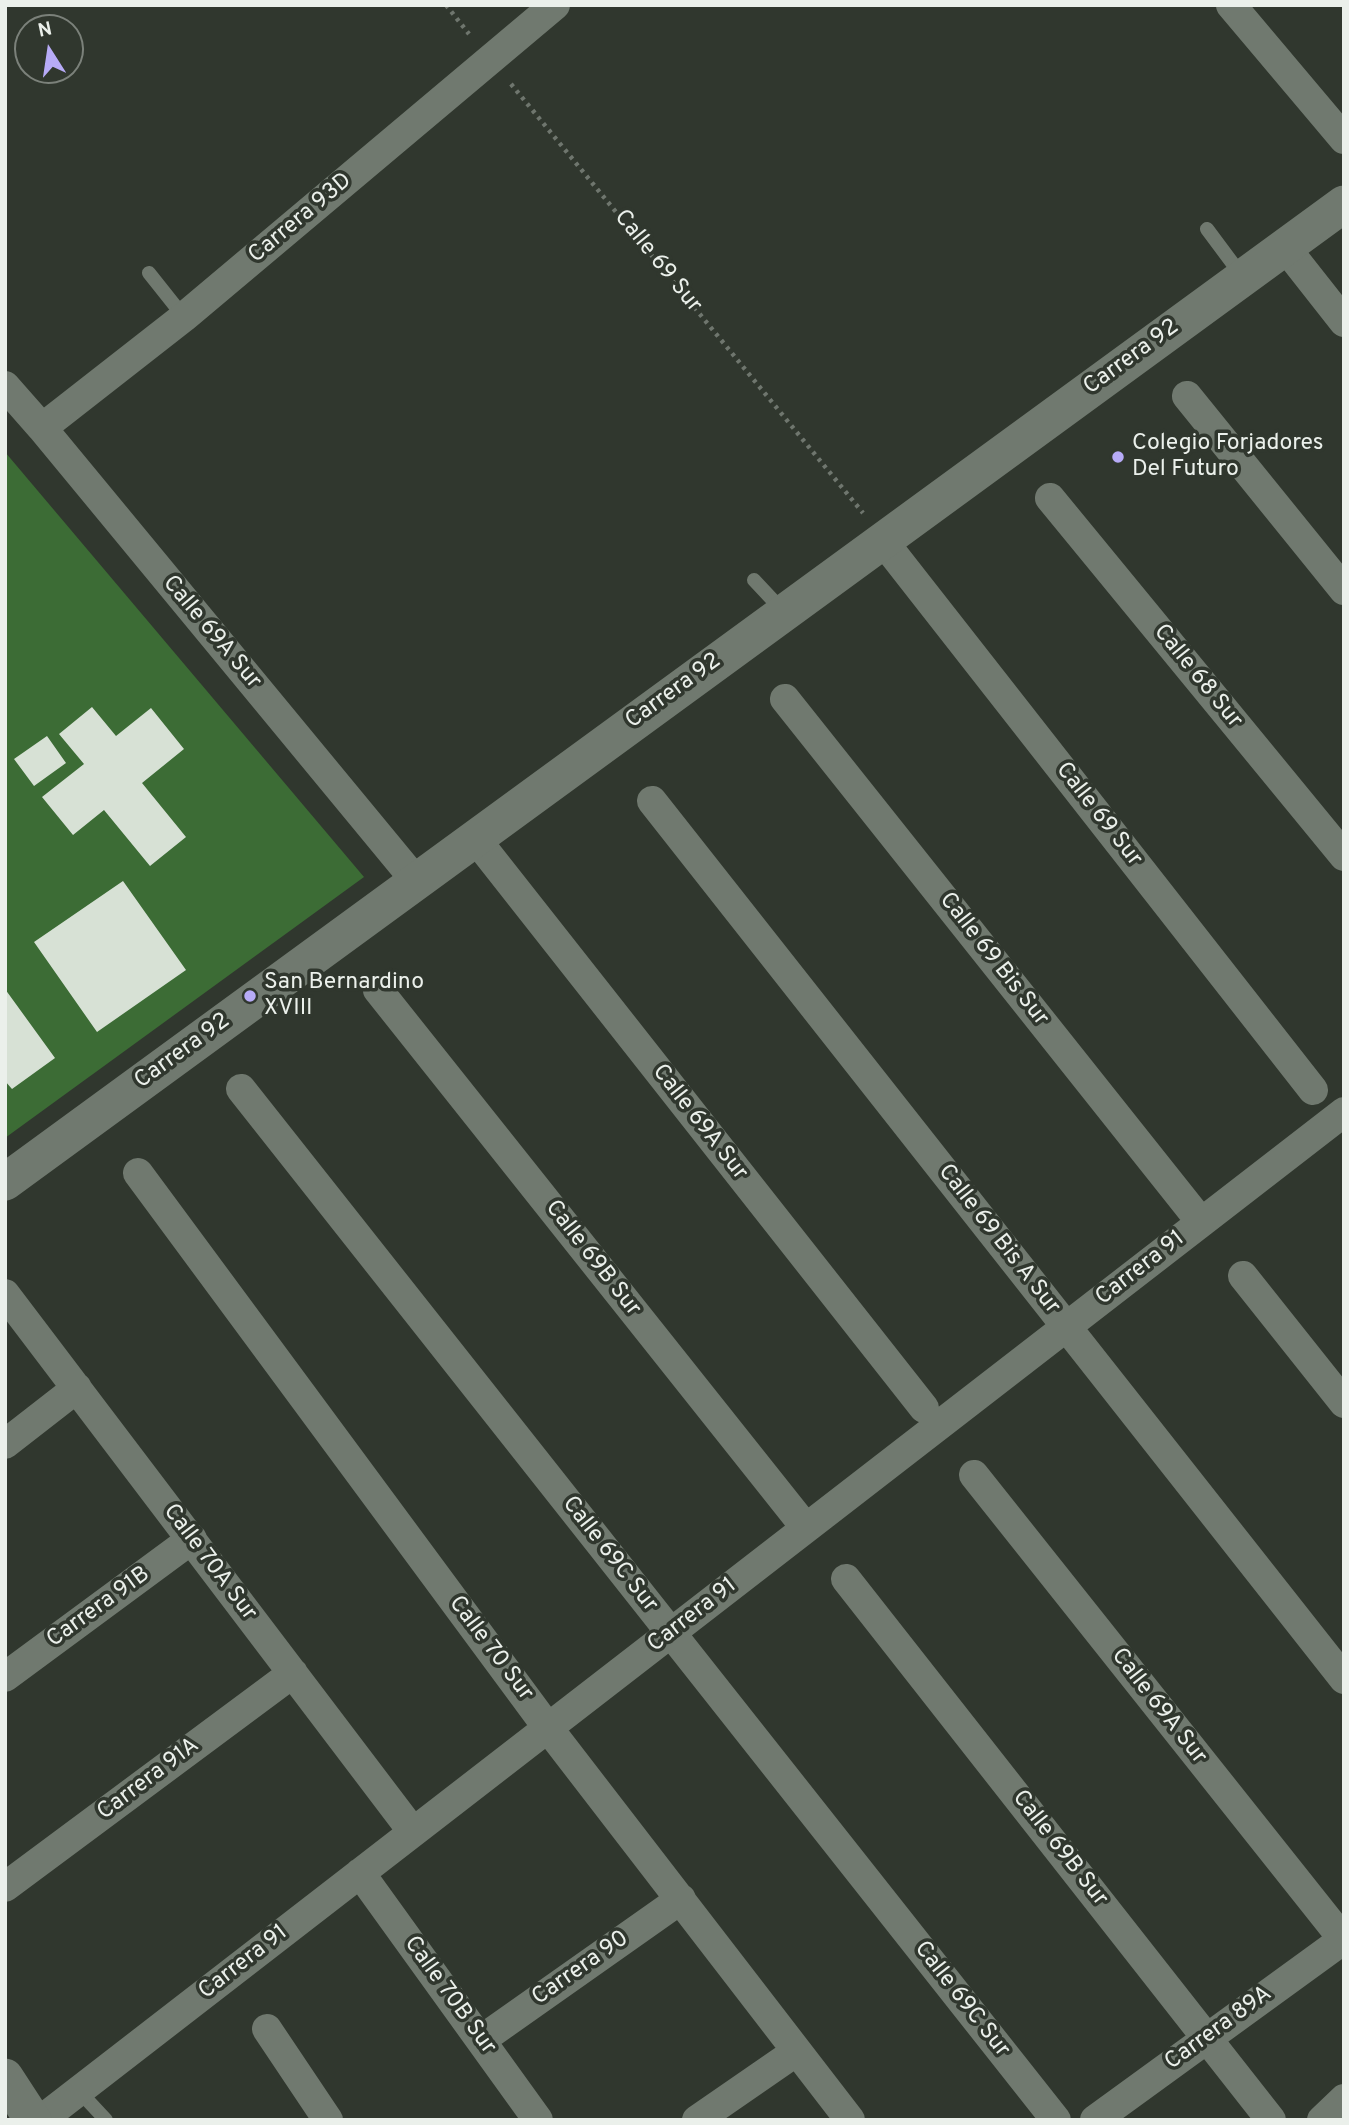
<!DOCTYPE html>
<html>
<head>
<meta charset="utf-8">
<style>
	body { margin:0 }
	#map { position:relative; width:1349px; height:2125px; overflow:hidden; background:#30372e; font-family:Overpass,sans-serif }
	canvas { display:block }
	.frame { position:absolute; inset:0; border:7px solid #ebf0eb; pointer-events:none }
	.north { position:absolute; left:14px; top:14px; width:70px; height:70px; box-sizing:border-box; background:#30372e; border:2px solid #7b817a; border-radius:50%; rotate:348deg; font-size:19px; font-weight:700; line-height:28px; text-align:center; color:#ebf0eb }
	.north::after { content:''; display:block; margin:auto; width:24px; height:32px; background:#b7abf7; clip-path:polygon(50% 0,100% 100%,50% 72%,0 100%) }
</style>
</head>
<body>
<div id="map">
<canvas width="1349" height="2125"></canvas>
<div class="frame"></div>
<div class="north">N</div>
</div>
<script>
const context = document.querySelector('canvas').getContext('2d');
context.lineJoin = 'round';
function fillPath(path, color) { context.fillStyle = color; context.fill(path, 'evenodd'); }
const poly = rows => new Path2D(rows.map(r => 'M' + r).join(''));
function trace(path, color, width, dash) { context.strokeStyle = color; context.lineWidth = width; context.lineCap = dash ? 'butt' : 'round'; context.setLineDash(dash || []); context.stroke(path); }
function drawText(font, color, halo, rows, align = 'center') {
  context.font = font + ' Overpass,sans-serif'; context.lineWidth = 7; context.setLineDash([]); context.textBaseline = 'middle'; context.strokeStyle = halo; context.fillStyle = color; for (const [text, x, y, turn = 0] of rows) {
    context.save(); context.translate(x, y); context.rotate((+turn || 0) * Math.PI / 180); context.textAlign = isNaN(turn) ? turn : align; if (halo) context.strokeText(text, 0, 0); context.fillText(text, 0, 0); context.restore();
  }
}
fillPath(poly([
	[5,452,364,877,5,1138]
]), '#3c6c35');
fillPath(poly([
	[92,707,116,736,151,708,184,749,142,783,186,837,150,866,104,810,73,835,42,797,84,764,59,734],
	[47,736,66,763,34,786,14,759],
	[123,881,186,970,97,1032,34,942],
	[5,989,55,1058,12,1089,5,1081]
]), '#d7e1d5');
trace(poly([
	[446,5,469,34],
	[511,84,863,513]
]), '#6f766e', 4.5, [3.5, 5]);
trace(poly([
	[1207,229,1242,276],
	[149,273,184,317],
	[754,580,783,611],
	[79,2091,106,2120]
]), '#70796f', 14);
trace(poly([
	[1231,5,1344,139],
	[1285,247,1344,322],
	[5,386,42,428,416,881],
	[1187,396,1344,590],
	[42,428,184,317,555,5],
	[1050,498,1344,856],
	[883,541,1313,1090],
	[785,699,1201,1222],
	[652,801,1344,1679],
	[475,838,924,1408],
	[378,990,806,1528],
	[241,1089,1056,2120],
	[138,1173,548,1728,850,2120],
	[1243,1276,1344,1403],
	[5,1294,413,1832],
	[5,1444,77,1388],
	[974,1475,1343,1939],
	[846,1579,1271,2120],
	[5,1677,192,1539],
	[360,1873,538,2120],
	[5,1887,293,1673],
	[267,2029,328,2120],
	[481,2040,681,1899],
	[41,2120,1344,1112],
	[697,2120,797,2051],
	[1095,2120,1344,1939],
	[1322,2120,1344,2099]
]), '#70796f', 30);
trace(poly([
	[5,1182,1344,204],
	[5,2077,33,2120]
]), '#70796f', 37);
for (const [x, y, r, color] of [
	[1118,457,7,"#b7abf7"],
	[250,996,7,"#b7abf7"]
]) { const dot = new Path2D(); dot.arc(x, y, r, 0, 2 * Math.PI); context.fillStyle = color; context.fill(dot); trace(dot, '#30372e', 2.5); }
drawText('23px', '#ebf0eb', '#30372e', [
	["Carrera 93D",301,219,-40],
	["Calle 69 Sur",657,262,51],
	["Carrera 92",1132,358,-36],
	["Calle 69A Sur",211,633,50],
	["Calle 68 Sur",1197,677,51],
	["Carrera 92",674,692,-36],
	["Calle 69 Sur",1098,815,52],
	["Calle 69 Bis Sur",993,960,52],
	["Carrera 92",183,1052,-36],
	["Calle 69A Sur",699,1123,52],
	["Calle 69 Bis A Sur",998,1240,52],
	["Calle 69B Sur",592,1259,52],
	["Carrera 91",1141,1269,-38],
	["Calle 69C Sur",609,1555,52],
	["Calle 70A Sur",209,1563,53],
	["Carrera 91B",99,1608,-36],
	["Carrera 91",693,1616,-38],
	["Calle 70 Sur",490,1649,53],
	["Calle 69A Sur",1158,1707,52],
	["Carrera 91A",149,1780,-37],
	["Calle 69B Sur",1059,1849,52],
	["Carrera 91",244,1963,-38],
	["Carrera 90",581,1969,-35],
	["Calle 70B Sur",449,1996,54],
	["Calle 69C Sur",961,2000,52],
	["Carrera 89A",1219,2029,-36]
]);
drawText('23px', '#ebf0eb', '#30372e', [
	["Colegio Forjadores",1132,444],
	["Del Futuro",1132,470],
	["San Bernardino",264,983],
	["XVIII",264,1009]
], 'left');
</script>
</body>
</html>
